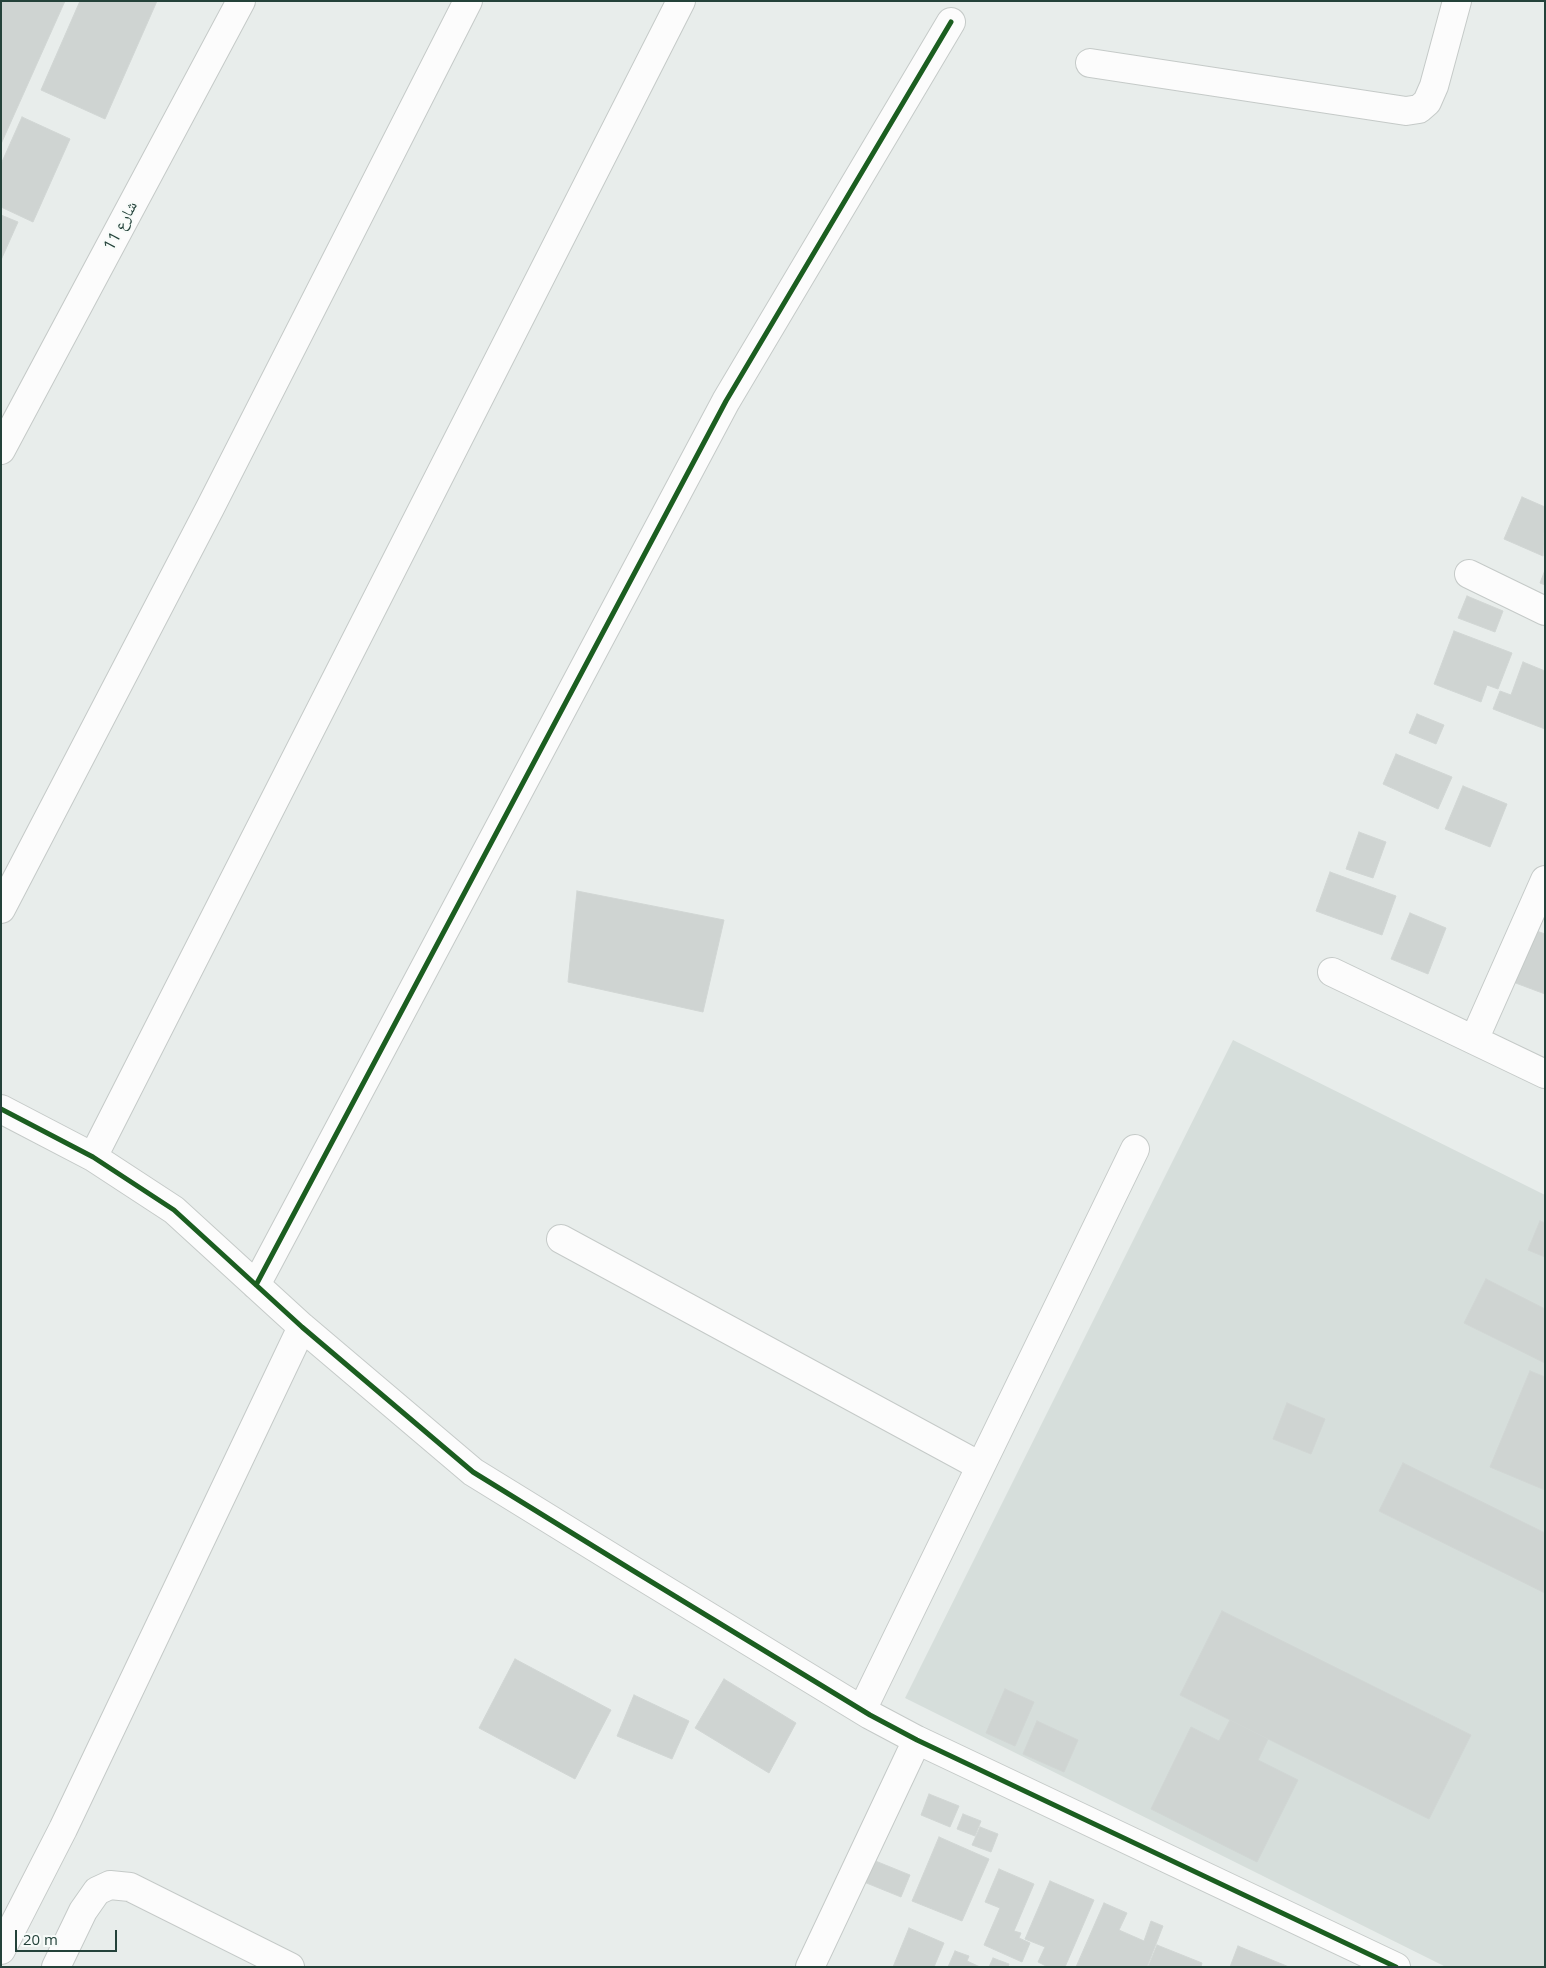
<!DOCTYPE html>
<html>
<head>
<meta charset="utf-8">
<style>
	body { margin:0 }
	#map { position:relative; width:1546px; height:1968px; overflow:hidden; background:#e8edeb; font-family:"Open Sans",sans-serif }
	canvas { display:block }
	.frame { position:absolute; inset:0; border:2px solid #24423a; pointer-events:none }
	.scale { position:absolute; left:15px; top:1930px; width:102px; height:22px; box-sizing:border-box; border:2px solid #24423a; border-top:0; padding-left:6px; font-size:15px; line-height:18px; white-space:nowrap; color:#24423a; -webkit-text-stroke:4px #f7fbf9; paint-order:stroke }
</style>
</head>
<body>
<div id="map">
<canvas width="1546" height="1968"></canvas>
<div class="frame"></div>
<div class="scale">20 m</div>
</div>
<script>
const context = document.querySelector('canvas').getContext('2d');
context.lineJoin = 'round';
function fillPath(path, color) { context.fillStyle = color; context.fill(path, 'evenodd'); }
const poly = rows => new Path2D(rows.map(r => 'M' + r).join(''));
function trace(path, color, width, dash) { context.strokeStyle = color; context.lineWidth = width; context.lineCap = dash ? 'butt' : 'round'; context.setLineDash(dash || []); context.stroke(path); }
function drawText(font, color, halo, rows, align = 'center') {
  context.font = font + ' "Open Sans","Noto Naskh Arabic",sans-serif'; context.lineWidth = 4; context.setLineDash([]); context.textBaseline = 'middle'; context.strokeStyle = halo; context.fillStyle = color; for (const [text, x, y, turn = 0] of rows) {
    context.save(); context.translate(x, y); context.rotate((+turn || 0) * Math.PI / 180); context.textAlign = isNaN(turn) ? turn : align; if (halo) context.strokeText(text, 0, 0); context.fillText(text, 0, 0); context.restore();
  }
}
fillPath(poly([
	[1233,1040,1545,1195,1545,1967,1446,1967,905,1698]
]), '#d6dedb');
const building = poly([
	[1,1,65,1,1,144,1,1],
	[80,1,157,1,105,119,41,90,80,1],
	[22,117,70,139,33,222,1,207,1,164,22,117],
	[1,215,18,222,1,260,1,215],
	[1522,497,1545,507,1543,556,1504,539,1522,497],
	[1545,570,1545,585,1540,583,1545,570],
	[1467,596,1503,611,1495,632,1458,618,1467,596],
	[1454,631,1512,653,1498,689,1487,685,1481,702,1434,684,1454,631],
	[1523,662,1545,671,1545,729,1493,709,1500,691,1511,695,1523,662],
	[1417,714,1444,725,1436,744,1409,733,1417,714],
	[1396,754,1452,777,1438,809,1383,784,1396,754],
	[1463,786,1507,804,1490,847,1445,829,1463,786],
	[1359,832,1386,842,1373,878,1346,869,1359,832],
	[1330,872,1396,896,1382,935,1316,911,1330,872],
	[577,891,724,920,703,1012,568,982,577,891],
	[1410,913,1446,928,1428,974,1391,959,1410,913],
	[1534,930,1545,934,1545,994,1513,982,1534,930],
	[1540,1221,1545,1223,1545,1257,1528,1250,1540,1221],
	[1486,1279,1545,1309,1545,1363,1464,1323,1486,1279],
	[1530,1371,1545,1377,1545,1490,1490,1467,1530,1371],
	[1287,1403,1325,1419,1311,1454,1273,1439,1287,1403],
	[1403,1463,1545,1533,1545,1593,1379,1511,1403,1463],
	[1222,1611,1471,1735,1429,1819,1180,1695,1222,1611],
	[515,1659,611,1710,575,1779,479,1728,515,1659],
	[724,1679,796,1723,769,1773,695,1728,724,1679],
	[1005,1689,1034,1702,1015,1746,986,1733,1005,1689],
	[634,1695,689,1721,672,1759,617,1736,634,1695],
	[1230,1720,1268,1739,1258,1760,1298,1780,1257,1862,1151,1809,1191,1727,1219,1741,1230,1720],
	[1037,1721,1078,1740,1064,1772,1023,1754,1037,1721],
	[929,1794,959,1806,950,1827,921,1815,929,1794],
	[963,1814,981,1821,975,1836,957,1829,963,1814],
	[980,1827,998,1834,991,1852,972,1845,980,1827],
	[939,1837,989,1859,962,1921,912,1901,939,1837],
	[873,1860,910,1875,901,1897,864,1882,873,1860],
	[999,1869,1034,1884,1014,1931,1021,1933,1019,1938,1030,1943,1022,1962,984,1945,1000,1908,985,1902,999,1869],
	[1050,1881,1094,1900,1065,1967,1048,1967,1038,1962,1045,1947,1025,1939,1050,1881],
	[1104,1903,1127,1913,1119,1930,1144,1941,1151,1921,1163,1926,1147,1967,1076,1967,1104,1903],
	[909,1928,944,1943,934,1967,893,1967,909,1928],
	[1157,1945,1202,1963,1201,1967,1148,1967,1157,1945],
	[1238,1946,1289,1967,1230,1967,1238,1946],
	[955,1951,969,1956,967,1961,980,1967,948,1967,955,1951],
	[993,1958,1009,1964,1008,1967,989,1967,993,1958]
]);
fillPath(building, '#cfd4d2');
trace(building, '#d1d6d4', 1);
const street = poly([
	[1090,63,1406,111,1419,109,1427,102,1434,86,1457,1],
	[1,450,241,1],
	[1469,574,1545,611],
	[1,909,210,508,468,1],
	[1332,972,1545,1074],
	[1474,1040,1545,880],
	[1,1109,93,1157,174,1210,302,1327,473,1472,632,1570,870,1715,917,1740,1396,1967],
	[93,1157,681,1],
	[561,1239,980,1466],
	[256,1285,726,401,951,22],
	[862,1710,1135,1149],
	[1,1950,63,1829,302,1327],
	[56,1967,83,1911,97,1891,110,1885,130,1887,290,1967],
	[810,1967,917,1740]
]);
trace(street, '#c5cac8', 30);
trace(street, '#fcfcfc', 28);
trace(poly([
	[1,1109,93,1157,174,1210,302,1327,473,1472,632,1570,870,1715,917,1740,1396,1967],
	[256,1285,726,401,951,22]
]), '#1b5e20', 5);
drawText('16px', '#24423a', '#f7fbf9', [
	["شارع 11",121,226,-62]
]);
</script>
</body>
</html>
